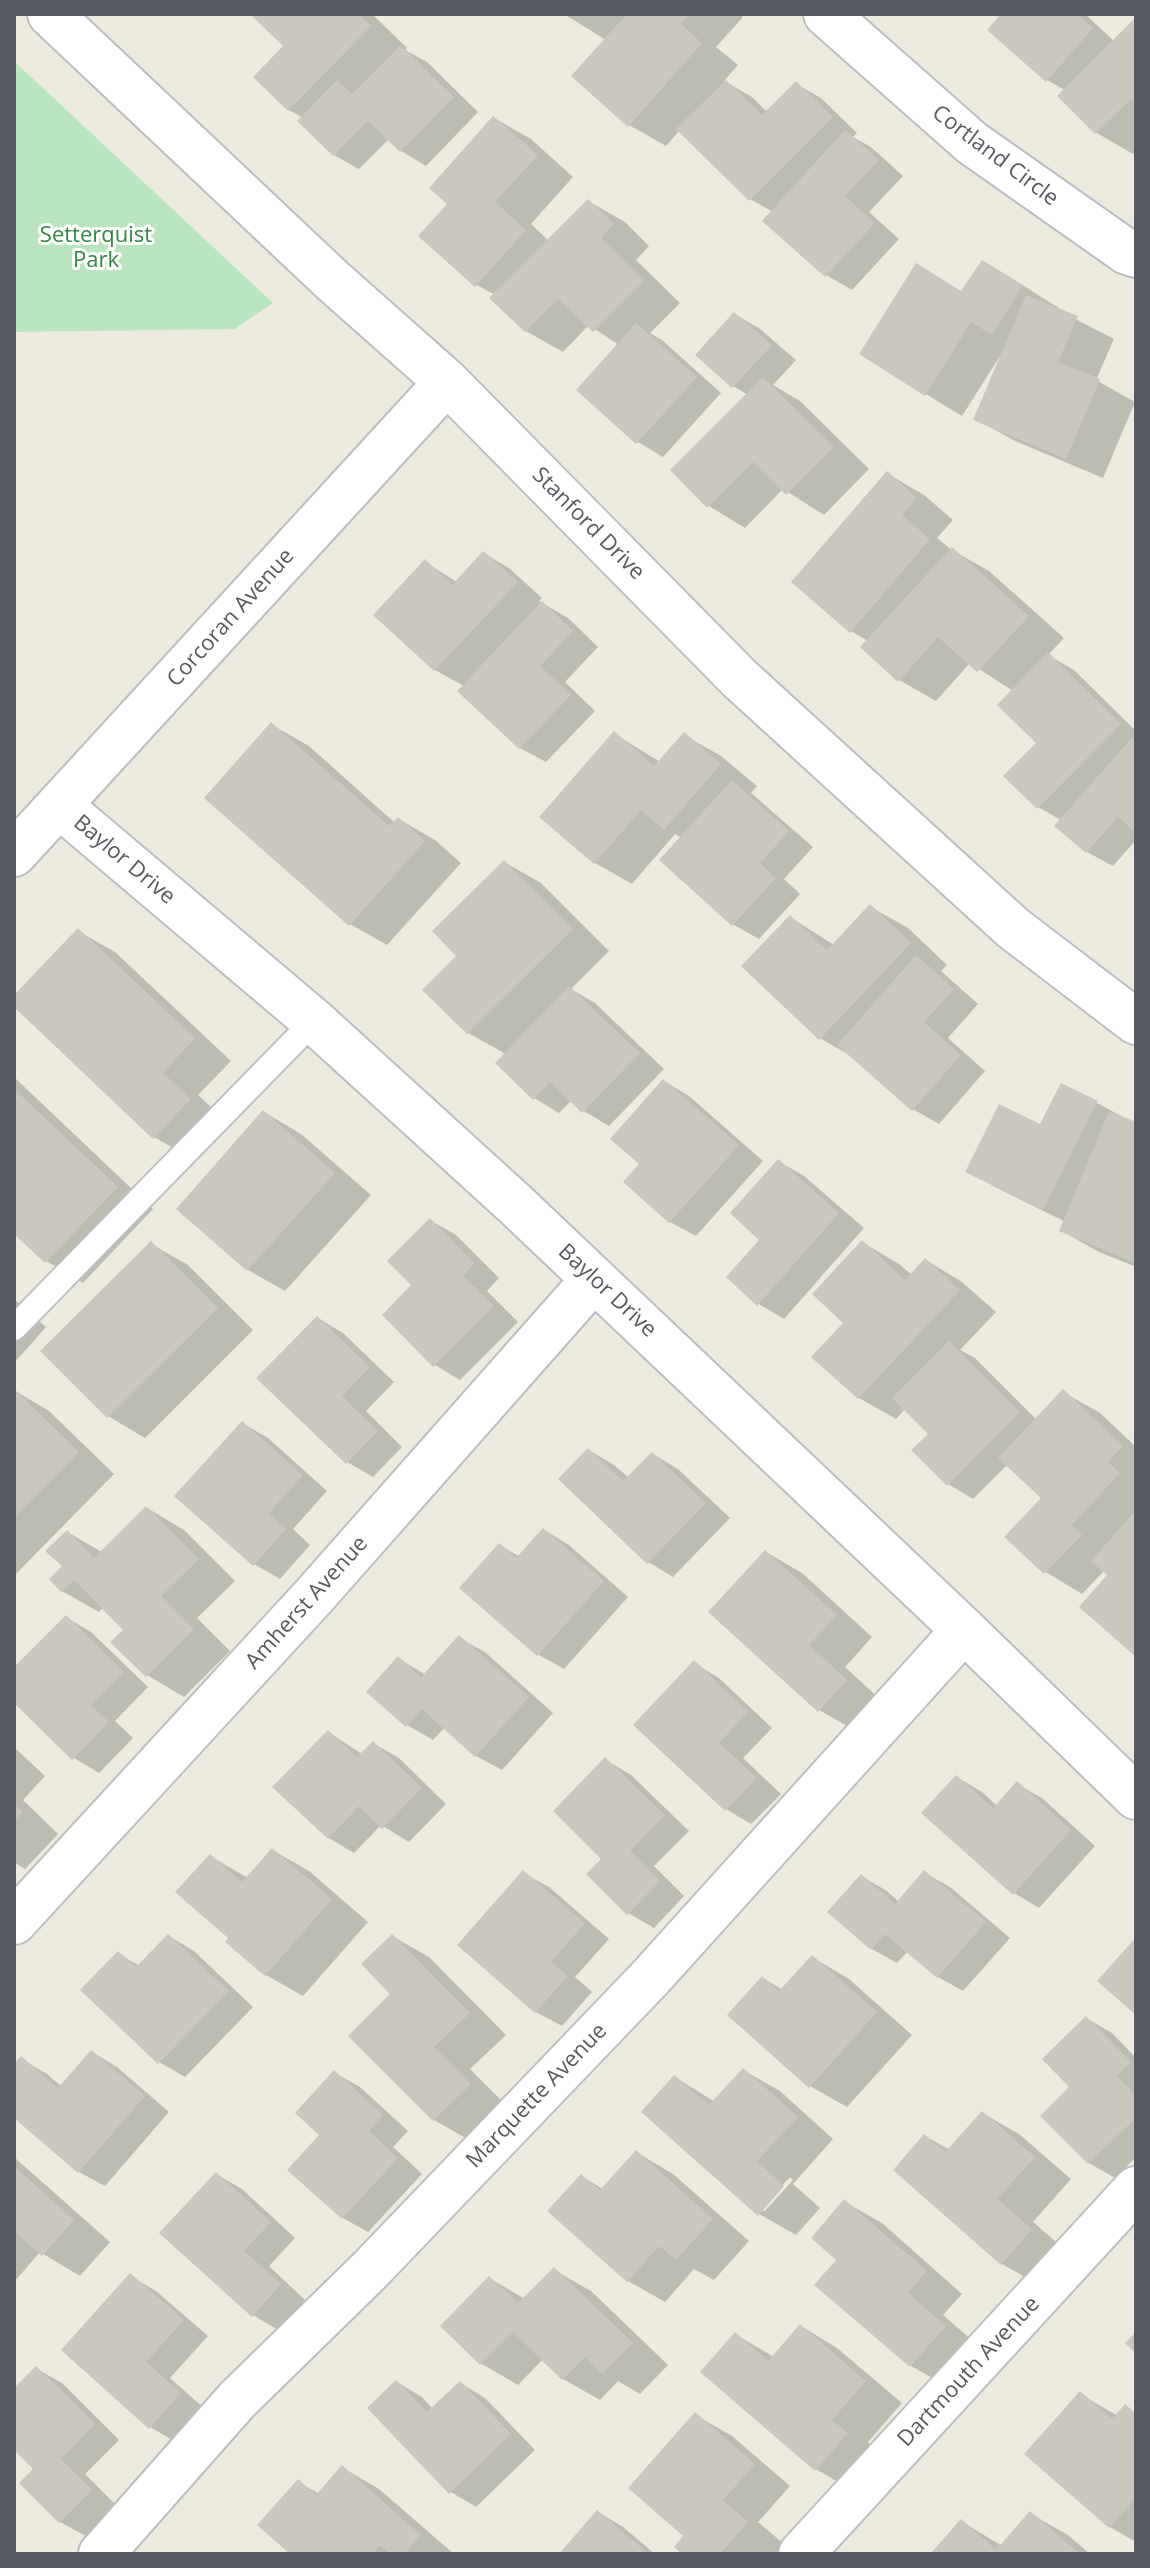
<!DOCTYPE html>
<html>
<head>
<meta charset="utf-8">
<style>
	body { margin:0 }
	#map { position:relative; width:1150px; height:2568px; overflow:hidden; background:#ecebde; font-family:"Open Sans",sans-serif }
	canvas { display:block }
	.frame { position:absolute; inset:0; border:16px solid #585a61; pointer-events:none }
</style>
</head>
<body>
<div id="map">
<canvas width="1150" height="2568"></canvas>
<div class="frame"></div>
</div>
<script>
const context = document.querySelector('canvas').getContext('2d');
context.lineJoin = 'round';
function fillPath(path, color) { context.fillStyle = color; context.fill(path, 'evenodd'); }
const poly = rows => new Path2D(rows.map(r => 'M' + r).join(''));
function trace(path, color, width, dash) { context.strokeStyle = color; context.lineWidth = width; context.lineCap = dash ? 'butt' : 'round'; context.setLineDash(dash || []); context.stroke(path); }
function drawText(font, color, halo, rows, align = 'center') {
  context.font = font + ' "Open Sans",sans-serif'; context.lineWidth = 6; context.setLineDash([]); context.textBaseline = 'middle'; context.strokeStyle = halo; context.fillStyle = color; for (const [text, x, y, turn = 0] of rows) {
    context.save(); context.translate(x, y); context.rotate((+turn || 0) * Math.PI / 180); context.textAlign = isNaN(turn) ? turn : align; if (halo) context.strokeText(text, 0, 0); context.fillText(text, 0, 0); context.restore();
  }
}
fillPath(poly([
	[14,61,273,303,234,329,14,332]
]), '#b9e6bf');
fillPath(poly([
	[253,14,372,14,407,48,405,50,427,62,478,112,426,166,401,151,389,139,359,169,334,155,303,118,289,110,286,46],
	[564,14,739,14,743,17,716,47,738,65,724,81,752,97,767,112,796,84,821,98,857,133,853,137,871,147,903,176,869,212,899,239,852,290,826,275,773,212,750,199,680,130,666,146,629,125,606,40],
	[1003,14,1085,14,1114,41,1136,20,1136,151,1133,154,1097,133,1059,96,1065,90,1047,80],
	[494,118,531,139,573,177,531,224,549,241,588,201,625,222,649,246,636,260,680,303,650,333,662,340,721,393,663,457,638,442,619,345,589,325,563,352,526,331,495,295,477,285,450,204],
	[1019,283,1059,308,1058,310,1114,339,1096,380,1135,402,1103,478,1013,440,976,419,1002,357,1000,356,962,416,926,394,963,293],
	[735,314,760,329,796,360,773,385,800,401,869,469,824,515,783,489,745,528,709,506,748,395,733,386],
	[888,474,924,495,953,520,937,538,952,550,989,571,1064,638,1048,655,1074,670,1136,731,1136,840,1113,866,1087,852,1061,820,1038,807,1038,743,1013,691,970,663,936,701,899,680,868,641,851,631],
	[484,553,509,568,542,598,539,601,568,618,598,647,565,682,595,711,546,762,520,748,460,691,464,686,435,670,376,614,425,562,457,582],
	[272,725,309,746,395,823,399,819,435,840,461,863,387,945,350,924],
	[615,734,660,762,684,735,721,756,757,786,751,793,813,847,784,879,800,894,759,939,734,925,662,860,682,838,675,834,632,884,595,863],
	[504,862,541,883,609,951,571,989,595,1003,664,1069,609,1126,584,1111,572,1100,559,1113,534,1098,506,1054,468,1033,425,990,459,956],
	[871,907,908,928,947,965,941,971,978,1004,948,1038,985,1071,939,1124,913,1109,856,1059,820,1038,790,917,834,945],
	[78,931,115,952,231,1061,198,1095,226,1121,191,1158,154,1137,14,1004,14,998],
	[14,1077,153,1209,83,1283,46,1261,14,1231],
	[664,1081,689,1096,763,1161,696,1236,670,1222,626,1182,642,1164],
	[1097,1103,1136,1124,1136,1267,1099,1252,1062,1231,1066,1222,993,1186,1041,1127],
	[264,1112,301,1134,371,1195,285,1291,248,1270,179,1208],
	[778,1161,804,1176,864,1228,784,1319,759,1304,762,1239],
	[430,1220,456,1235,499,1278,487,1291,518,1322,460,1380,435,1365,414,1285],
	[862,1242,899,1264,912,1275,926,1260,962,1282,996,1312,960,1350,975,1358,1037,1420,1063,1392,1100,1413,1136,1447,1136,1654,1110,1575,1105,1570,1082,1594,1046,1572,1007,1537,1044,1498,1008,1464,973,1499,948,1484,931,1434,905,1409,896,1419,859,1398,846,1323],
	[151,1244,188,1265,253,1330,145,1438,108,1416],
	[14,1299,46,1327,14,1363],
	[318,1318,343,1333,394,1382,366,1411,402,1447,373,1477,347,1462],
	[14,1390,49,1411,114,1474,14,1576],
	[242,1423,268,1438,327,1491,293,1529,310,1545,280,1579,254,1564],
	[589,1450,614,1465,629,1478,653,1454,678,1469,730,1518,673,1577,648,1562],
	[147,1508,184,1530,235,1581,197,1618,230,1651,184,1697,147,1675,125,1630,103,1608,99,1612,62,1591,67,1532,102,1552],
	[544,1530,569,1545,628,1597,564,1669,539,1655,462,1588,500,1545,520,1557],
	[766,1552,802,1573,872,1637,845,1667,883,1702,856,1731,819,1710],
	[66,1617,91,1632,148,1687,115,1721,133,1738,99,1773,74,1758,14,1700,14,1670],
	[459,1638,485,1652,553,1713,502,1770,476,1756,445,1727,433,1740,407,1725,398,1658,426,1675],
	[694,1663,719,1678,772,1728,743,1758,781,1794,751,1824,726,1809],
	[328,1732,362,1754,373,1743,399,1758,446,1804,409,1842,381,1825,354,1853,329,1838],
	[14,1747,45,1776,23,1800,58,1834,25,1869,14,1862],
	[606,1760,631,1775,689,1831,654,1866,684,1896,654,1928,628,1913,604,1859],
	[957,1777,982,1792,997,1806,1017,1784,1042,1798,1095,1846,1039,1908,1014,1893],
	[272,1850,309,1871,368,1922,303,1996,266,1975,231,1938,210,1856,248,1878],
	[523,1873,549,1887,609,1939,575,1977,592,1992,562,2026,536,2012,459,1945],
	[925,1873,950,1887,1010,1938,963,1991,938,1977,908,1951,897,1963,872,1949,861,1876,887,1891,899,1902],
	[169,1936,194,1951,253,2007,185,2077,159,2062,118,1954,140,1966],
	[392,1936,429,1957,506,2035,470,2069,507,2106,471,2141,434,2120,351,2036,393,1994],
	[812,1957,849,1979,912,2035,847,2107,810,2086,763,1978,783,1990],
	[1086,2018,1112,2033,1136,2058,1136,2157,1115,2178,1089,2163,1043,2116,1072,2087],
	[92,2052,117,2067,169,2112,105,2186,79,2172,14,2115,14,2067,21,2059,47,2074,62,2087],
	[743,2070,780,2091,833,2139,793,2184,820,2208,796,2235,759,2214,675,2077,715,2102],
	[790,2177,793,2180,765,2211,759,2211],
	[335,2073,360,2087,408,2131,393,2147,422,2174,368,2232,343,2218,322,2135],
	[982,2113,1019,2134,1071,2179,1033,2222,1068,2252,1039,2285,1002,2264,895,2170,925,2136,950,2150],
	[636,2152,673,2174,749,2241,714,2280,694,2269,665,2302,628,2281,581,2176,603,2189],
	[14,2157,110,2242,80,2276,40,2252,14,2282],
	[216,2174,242,2189,295,2238,269,2266,305,2300,278,2330,253,2315],
	[845,2202,882,2223,962,2294,943,2315,981,2348,948,2387,911,2366,839,2260],
	[554,2270,591,2291,668,2365,640,2394,618,2381,600,2400,563,2379,543,2359,518,2385,482,2364,443,2326,489,2278,525,2299],
	[130,2276,156,2291,208,2336,170,2378,205,2409,176,2442,150,2427],
	[801,2326,837,2348,902,2403,868,2442,883,2456,853,2491,816,2469,703,2371,735,2334,774,2357],
	[37,2369,62,2383,119,2440,85,2474,117,2506,86,2536,60,2522,36,2469,14,2447,14,2391],
	[397,2382,422,2397,433,2409,460,2383,485,2398,535,2450,476,2507,451,2492],
	[1080,2394,1118,2416,1125,2407,1136,2413,1136,2542,1110,2527,1027,2454],
	[696,2415,732,2436,790,2486,758,2522,784,2544,775,2554,685,2554],
	[343,2468,379,2489,454,2554,293,2554,298,2482,320,2494],
	[598,2512,623,2527,655,2554,562,2554],
	[1031,2514,1068,2535,1090,2554,933,2554,961,2521,1002,2546]
]), '#0003');
fillPath(poly([
	[250,14,359,14,371,26,288,111,253,77,283,46],
	[627,14,690,14,681,24,702,43,628,127,571,76],
	[1001,14,1077,14,1093,28,1046,82,987,30],
	[1136,17,1136,104,1131,99,1095,134,1057,96],
	[401,45,454,97,400,152,368,121,333,156,297,121,337,80,352,94],
	[726,80,762,115,796,81,833,117,749,201,676,129],
	[493,116,538,155,495,202,526,230,475,287,418,236,447,204,429,188],
	[845,130,879,160,845,196,875,223,825,277,762,221],
	[588,199,614,224,601,238,644,281,593,332,558,299,525,332,489,298],
	[982,260,1023,285,992,335,971,322,925,396,859,354,916,263,961,291],
	[1026,295,1078,316,1058,362,1100,379,1066,459,973,420],
	[734,312,772,345,732,388,695,355],
	[636,323,697,377,636,444,576,390],
	[763,377,834,447,786,495,753,462,707,508,670,470],
	[887,471,917,498,902,515,930,539,850,633,791,582],
	[952,547,1029,616,977,672,938,637,898,682,860,647],
	[483,551,518,582,434,671,373,615,425,559,452,585],
	[542,601,573,631,540,666,571,695,519,749,457,691],
	[1048,652,1121,724,1037,809,1003,776,1036,743,997,705],
	[271,722,389,826,398,817,425,841,349,926,204,798],
	[614,731,654,766,684,732,721,764,664,830,641,810,594,864,539,817],
	[1136,733,1136,833,1118,817,1086,853,1054,826],
	[732,780,789,831,760,863,776,878,732,926,659,860],
	[504,860,573,929,467,1034,422,990,456,956,432,931],
	[870,904,911,943,819,1040,741,966,790,915,827,950],
	[78,928,195,1038,163,1073,191,1099,153,1139,14,1007,14,995],
	[916,955,954,989,924,1022,961,1055,912,1111,837,1045],
	[569,986,640,1053,582,1113,550,1082,533,1100,495,1063],
	[663,1079,739,1145,669,1223,623,1182,639,1164,610,1139],
	[1061,1083,1098,1101,1043,1210,965,1172,999,1104,1040,1124],
	[14,1089,118,1187,45,1263,14,1234],
	[263,1110,335,1173,247,1271,176,1209],
	[1109,1111,1136,1122,1136,1263,1059,1231],
	[778,1159,839,1213,757,1306,726,1277,759,1240,730,1213],
	[430,1218,475,1263,463,1276,494,1306,433,1367,382,1315,411,1285,387,1261],
	[862,1240,905,1280,925,1258,960,1290,858,1399,811,1357,843,1323,812,1294],
	[151,1241,218,1308,107,1418,40,1351],
	[317,1316,370,1367,342,1396,378,1431,346,1464,256,1378],
	[949,1341,1020,1412,947,1486,911,1450,928,1434,892,1398],
	[14,1389,79,1452,14,1518],
	[1063,1389,1123,1446,1108,1462,1120,1473,1072,1525,1082,1535,1044,1574,1004,1537,1041,1498,998,1458],
	[242,1421,303,1475,269,1513,286,1529,253,1566,174,1496],
	[588,1448,623,1481,652,1452,706,1503,647,1564,558,1479],
	[146,1506,199,1559,161,1596,194,1629,146,1677,110,1642,123,1630,74,1580,61,1592,49,1579,62,1566,45,1551,67,1530,94,1558],
	[1136,1510,1136,1657,1079,1607,1107,1575,1091,1561],
	[543,1528,604,1581,537,1656,459,1588,499,1543,516,1558],
	[765,1550,837,1615,809,1645,847,1680,818,1712,708,1612],
	[66,1615,124,1672,91,1705,109,1722,72,1760,14,1703,14,1667],
	[459,1635,529,1697,475,1757,422,1709,406,1727,366,1692,398,1656,421,1677],
	[694,1660,748,1712,719,1743,757,1778,725,1811,633,1725],
	[328,1730,357,1757,373,1741,422,1788,382,1829,359,1806,328,1839,272,1787],
	[605,1757,665,1815,630,1851,660,1881,627,1915,586,1874,601,1859,553,1811],
	[956,1775,993,1808,1017,1781,1071,1830,1013,1895,921,1813],
	[14,1804,23,1812,14,1821],
	[272,1848,332,1899,265,1976,225,1942,228,1938,175,1892,210,1854,242,1882],
	[523,1870,585,1923,551,1962,568,1976,535,2013,457,1945],
	[924,1870,986,1922,937,1978,885,1934,871,1950,827,1912,861,1874,895,1904],
	[168,1934,229,1991,158,2064,80,1990,118,1951,136,1967],
	[392,1934,470,2013,434,2047,471,2084,433,2121,348,2036,390,1994,361,1964],
	[1136,1937,1136,2015,1097,1981],
	[812,1955,877,2012,809,2088,727,2015,762,1976,779,1991],
	[1086,2016,1131,2062,1117,2076,1136,2095,1136,2118,1088,2164,1040,2116,1069,2087,1042,2059],
	[91,2050,145,2096,78,2173,14,2118,14,2064,21,2056,58,2088],
	[743,2068,798,2117,757,2161,784,2186,758,2216,641,2112,674,2075,709,2105],
	[334,2070,383,2115,369,2131,398,2158,342,2219,287,2170,319,2135,295,2113],
	[982,2111,1035,2157,997,2199,1032,2229,1001,2265,893,2170,924,2134,945,2152],
	[636,2150,713,2219,676,2260,659,2246,627,2282,547,2211,581,2174,600,2190],
	[14,2166,74,2220,42,2256,14,2231],
	[216,2172,271,2222,244,2251,281,2284,252,2317,159,2233],
	[844,2199,927,2271,908,2293,946,2326,910,2367,814,2285,836,2260,811,2238],
	[554,2267,633,2343,602,2374,585,2357,562,2380,513,2332,480,2365,440,2326,489,2276,518,2303],
	[130,2273,184,2320,146,2362,181,2393,149,2429,61,2350],
	[800,2324,866,2381,832,2420,848,2433,815,2471,700,2372,735,2332,768,2361],
	[1136,2332,1136,2354,1125,2343],
	[36,2366,95,2424,61,2459,92,2490,59,2523,19,2483,33,2469,14,2450,14,2388],
	[396,2380,427,2412,460,2381,511,2434,449,2494,367,2408],
	[1080,2391,1112,2419,1125,2404,1136,2414,1136,2498,1109,2528,1024,2454],
	[695,2412,755,2464,723,2500,748,2522,720,2554,682,2554,674,2547,683,2536,628,2488],
	[342,2465,421,2535,404,2554,390,2554,380,2545,372,2554,290,2554,257,2525,298,2479,316,2495],
	[597,2510,649,2554,559,2554],
	[1030,2511,1080,2554,930,2554,961,2519,996,2550]
]), '#c9c7be');
const lane = poly([
	[14,1328,314,1021]
]);
const street = poly([
	[50,14,332,280,447,382,740,679,1013,928,1136,1022],
	[826,14,972,143,1127,252,1136,255],
	[60,806,314,1021,515,1204,964,1630,1136,1797],
	[14,854,447,382],
	[14,1922,314,1596,594,1279],
	[101,2554,237,2400,370,2270,650,1978,964,1630],
	[801,2554,1136,2189]
]);
trace(lane, '#bcbdc4', 28);
trace(street, '#bcbdc4', 48);
trace(lane, '#fff', 24);
trace(street, '#fff', 44);
drawText('22px', '#585a61', '#fff', [
	["Cortland Circle",995,156,37],
	["Stanford Drive",588,524,45],
	["Corcoran Avenue",231,618,-48],
	["Baylor Drive",124,860,40],
	["Baylor Drive",607,1291,43],
	["Amherst Avenue",307,1603,-48],
	["Marquette Avenue",537,2096,-46],
	["Dartmouth Avenue",969,2372,-47]
]);
drawText('22px', '#308740', '#fff', [
	["Setterquist",96,236],
	["Park",96,261]
]);
</script>
</body>
</html>
